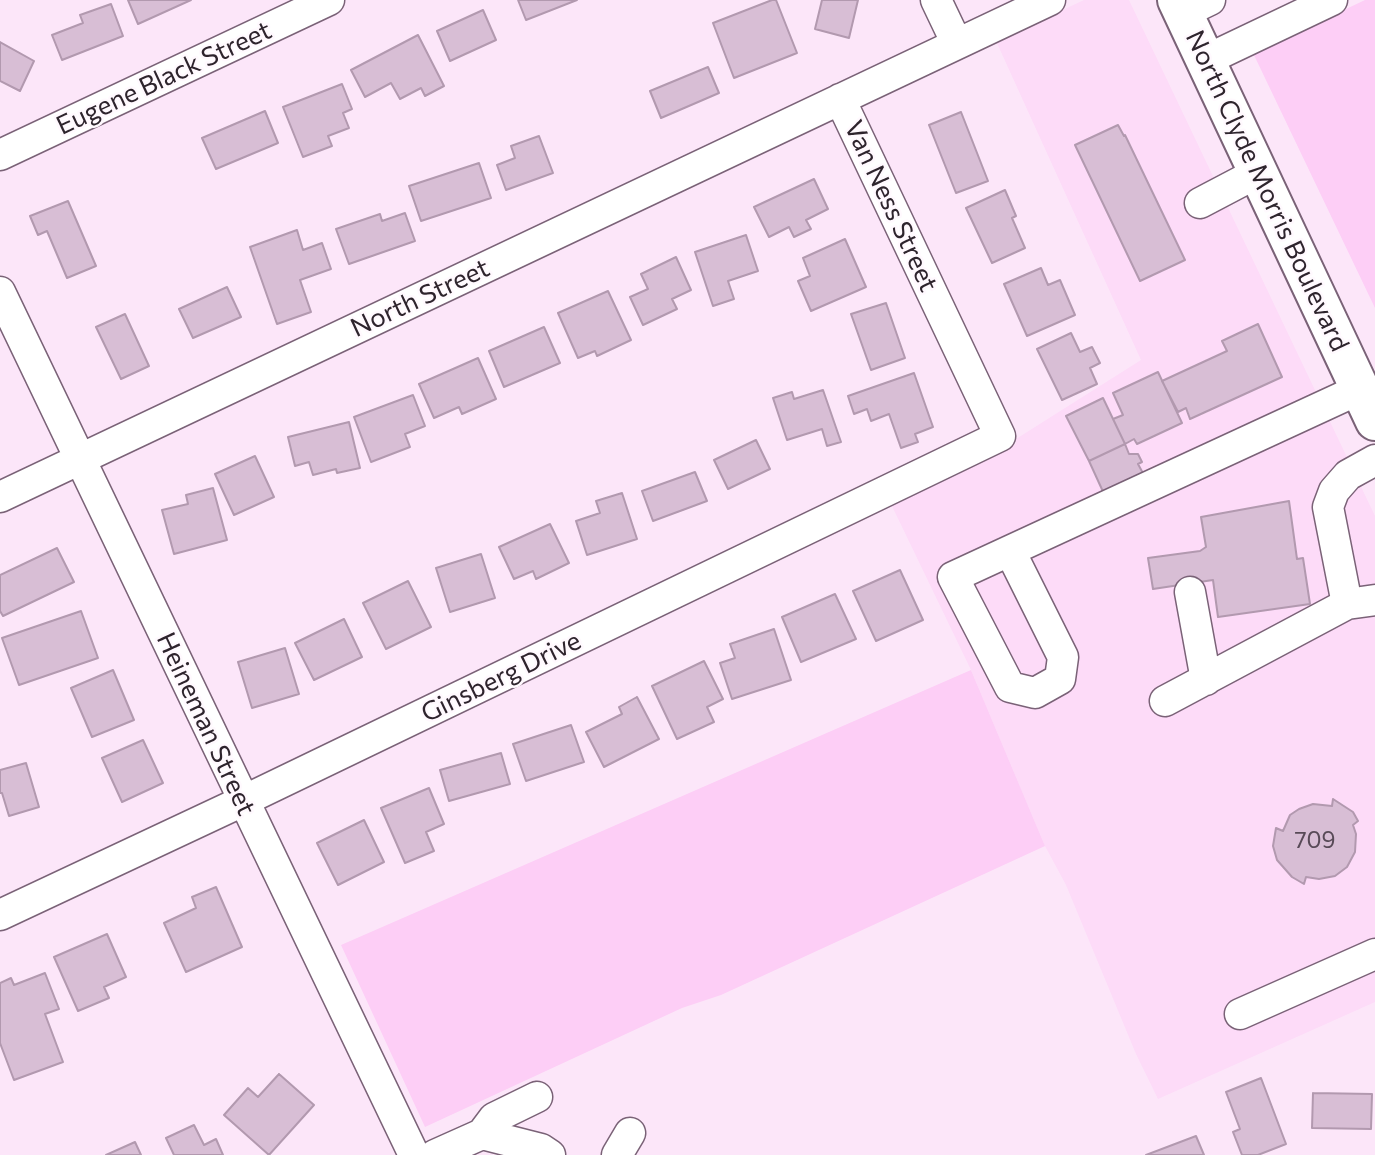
<!DOCTYPE html>
<html>
<head>
<meta charset="utf-8">
<style>
	body { margin:0 }
	canvas { display:block; background:#fce6f9 }
</style>
</head>
<body>
<canvas width="1375" height="1155"></canvas>
<script>
const context = document.querySelector('canvas').getContext('2d');
context.lineJoin = 'round';
function fillPath(path, color) { context.fillStyle = color; context.fill(path, 'evenodd'); }
const poly = rows => new Path2D(rows.map(r => 'M' + r).join(''));
function trace(path, color, width, dash) { context.strokeStyle = color; context.lineWidth = width; context.lineCap = dash ? 'butt' : 'round'; context.setLineDash(dash || []); context.stroke(path); }
function drawText(font, color, halo, rows, align = 'center') {
  context.font = font + ' Commissioner,sans-serif'; context.lineWidth = 5; context.setLineDash([]); context.textBaseline = 'middle'; context.strokeStyle = halo; context.fillStyle = color; for (const [text, x, y, turn = 0] of rows) {
    context.save(); context.translate(x, y); context.rotate((+turn || 0) * Math.PI / 180); context.textAlign = isNaN(turn) ? turn : align; if (halo) context.strokeText(text, 0, 0); context.fillText(text, 0, 0); context.restore();
  }
}
fillPath(poly([
	[1084,0,1129,0,1375,516,1375,1002,1158,1099,1136,1054,1066,885,1045,846,971,670,891,504,1016,444,1016,439,1141,360,996,41]
]), '#fddbf8');
fillPath(poly([
	[1365,0,1375,0,1375,308,1253,53],
	[971,670,1045,846,721,995,682,1008,425,1127,341,945]
]), '#fdcef6');
const building = poly([
	[128,0,191,0,138,24,128,0],
	[518,0,577,0,526,20,518,0],
	[772,0,776,0,797,53,734,78,713,23,772,0],
	[822,0,858,0,849,38,815,29,822,0],
	[111,4,123,36,62,60,52,35,83,23,80,15,111,4],
	[483,10,496,40,450,61,437,31,483,10],
	[418,35,444,86,425,96,421,88,400,99,391,83,365,97,351,70,418,35],
	[0,42,34,61,20,91,0,81,0,42],
	[708,67,719,93,661,118,650,91,708,67],
	[342,84,352,109,343,113,349,128,328,136,332,146,303,157,283,107,342,84],
	[265,111,278,143,216,169,202,138,265,111],
	[961,112,988,181,956,193,929,125,961,112],
	[1118,125,1124,136,1125,135,1185,260,1140,281,1075,145,1118,125],
	[539,136,553,173,506,190,497,165,515,158,511,146,539,136],
	[479,163,491,198,421,221,409,186,479,163],
	[814,179,828,209,806,220,811,229,794,237,789,227,769,237,754,207,814,179],
	[1005,190,1016,216,1012,218,1025,248,992,263,966,208,1005,190],
	[68,201,96,266,67,278,47,231,38,235,30,216,68,201],
	[405,213,415,241,349,264,336,229,380,214,382,221,405,213],
	[297,230,303,250,322,243,331,269,300,280,311,312,277,324,250,247,297,230],
	[746,235,758,271,728,281,734,299,713,306,695,252,746,235],
	[845,239,866,287,811,311,798,281,810,276,803,258,845,239],
	[676,257,691,290,672,299,677,309,643,325,630,297,648,289,641,274,676,257],
	[1041,268,1048,285,1060,280,1075,315,1027,336,1004,284,1041,268],
	[227,287,241,317,193,338,179,309,227,287],
	[608,291,631,340,597,356,595,351,578,358,558,313,608,291],
	[886,303,905,358,871,370,851,314,886,303],
	[125,314,149,366,121,379,96,327,125,314],
	[1258,324,1282,377,1190,419,1186,408,1178,412,1162,381,1227,351,1222,341,1258,324],
	[544,327,560,363,504,387,489,351,544,327],
	[1071,333,1080,352,1092,347,1100,363,1090,368,1097,384,1062,400,1037,349,1071,333],
	[478,358,496,399,462,414,459,407,434,418,419,384,478,358],
	[1158,372,1182,423,1137,444,1134,439,1125,444,1113,419,1123,415,1113,393,1158,372],
	[914,373,933,427,915,434,918,442,901,448,889,414,871,421,867,409,854,414,848,396,914,373],
	[823,390,841,442,827,446,822,429,787,440,773,398,792,392,794,399,823,390],
	[413,395,425,426,405,434,410,447,371,462,354,417,413,395],
	[1103,398,1125,444,1089,461,1066,416,1103,398],
	[349,422,360,468,337,473,336,469,313,475,309,462,295,466,288,437,349,422],
	[756,440,770,469,728,489,714,460,756,440],
	[1125,444,1129,454,1138,454,1142,462,1138,464,1145,477,1105,496,1089,461,1125,444],
	[255,456,274,497,234,515,215,474,255,456],
	[695,472,707,501,653,521,642,491,695,472],
	[213,488,227,540,174,554,162,510,188,504,186,495,213,488],
	[622,493,637,539,587,555,576,521,600,513,596,501,622,493],
	[1289,501,1297,559,1303,558,1310,604,1218,617,1213,580,1153,589,1148,558,1200,551,1206,547,1201,517,1289,501],
	[550,524,569,563,536,579,533,571,514,579,499,547,550,524],
	[57,548,74,582,3,616,0,611,0,575,57,548],
	[481,554,495,598,450,612,436,568,481,554],
	[900,570,923,620,876,641,853,591,900,570],
	[408,581,431,627,386,649,363,603,408,581],
	[835,594,856,639,801,662,782,617,835,594],
	[81,611,98,658,19,685,2,638,81,611],
	[344,619,362,657,314,680,295,643,344,619],
	[774,629,791,680,732,699,720,663,735,658,730,644,774,629],
	[285,648,299,694,252,708,238,662,285,648],
	[704,661,723,699,707,707,714,722,677,739,652,686,704,661],
	[113,670,134,720,92,737,71,688,113,670],
	[637,697,659,739,604,767,586,732,622,714,619,707,637,697],
	[571,725,584,762,526,781,513,744,571,725],
	[143,740,163,783,122,802,102,758,143,740],
	[501,753,510,784,449,801,440,770,501,753],
	[26,763,39,807,9,816,2,793,0,793,0,770,26,763],
	[429,788,444,824,426,832,434,851,405,863,381,808,429,788],
	[1333,799,1353,812,1358,821,1353,825,1356,834,1355,852,1347,867,1335,876,1319,879,1306,877,1304,884,1292,877,1277,860,1273,846,1276,828,1283,831,1290,815,1299,809,1313,804,1332,806,1333,799],
	[364,820,384,862,338,885,317,843,364,820],
	[216,887,242,947,186,972,164,923,196,908,192,897,216,887],
	[107,934,126,977,104,987,109,998,78,1011,54,957,107,934],
	[45,973,59,1009,45,1014,63,1062,14,1080,0,1043,0,983,11,978,14,985,45,973],
	[279,1074,314,1105,269,1155,224,1115,248,1088,258,1097,279,1074],
	[1261,1078,1286,1144,1258,1155,1242,1155,1233,1132,1240,1129,1226,1092,1261,1078],
	[1313,1093,1372,1094,1371,1129,1312,1128,1313,1093],
	[194,1125,204,1145,216,1139,223,1155,174,1155,166,1138,194,1125],
	[1196,1136,1204,1155,1146,1155,1196,1136],
	[135,1142,141,1155,106,1155,135,1142]
]);
fillPath(building, '#d8bed5');
trace(building, '#b299af', 2);
const minor = poly([
	[936,0,957,44],
	[1183,13,1210,0],
	[1206,60,1332,0],
	[0,155,329,0],
	[1200,203,1259,172],
	[0,292,414,1155],
	[0,497,1050,0],
	[1010,551,1063,657,1060,679,1035,693,1010,687,953,577,1360,389],
	[1190,592,1206,680],
	[1347,604,1328,507,1334,491,1348,475,1375,460],
	[1165,701,1347,604,1375,600],
	[0,915,243,801,1000,436,840,99],
	[1240,1014,1375,954],
	[482,1134,494,1118,537,1097],
	[435,1155,482,1134,541,1149,550,1155],
	[617,1155,630,1133]
]);
const major = poly([
	[1177,0,1375,421]
]);
trace(minor, '#7a6277', 33);
trace(major, '#7a6277', 42);
trace(minor, '#fff', 30);
trace(major, '#fff', 38);
drawText('23px', '#584a57', null, [
	["709",1315,840]
]);
drawText('26px', '#2e242d', '#fff9fe', [
	["Eugene Black Street",164,78,-25],
	["North Clyde Morris Boulevard",1267,191,65],
	["Van Ness Street",891,206,65],
	["North Street",420,298,-25],
	["Ginsberg Drive",501,677,-26],
	["Heineman Street",206,724,65]
]);
</script>
</body>
</html>
